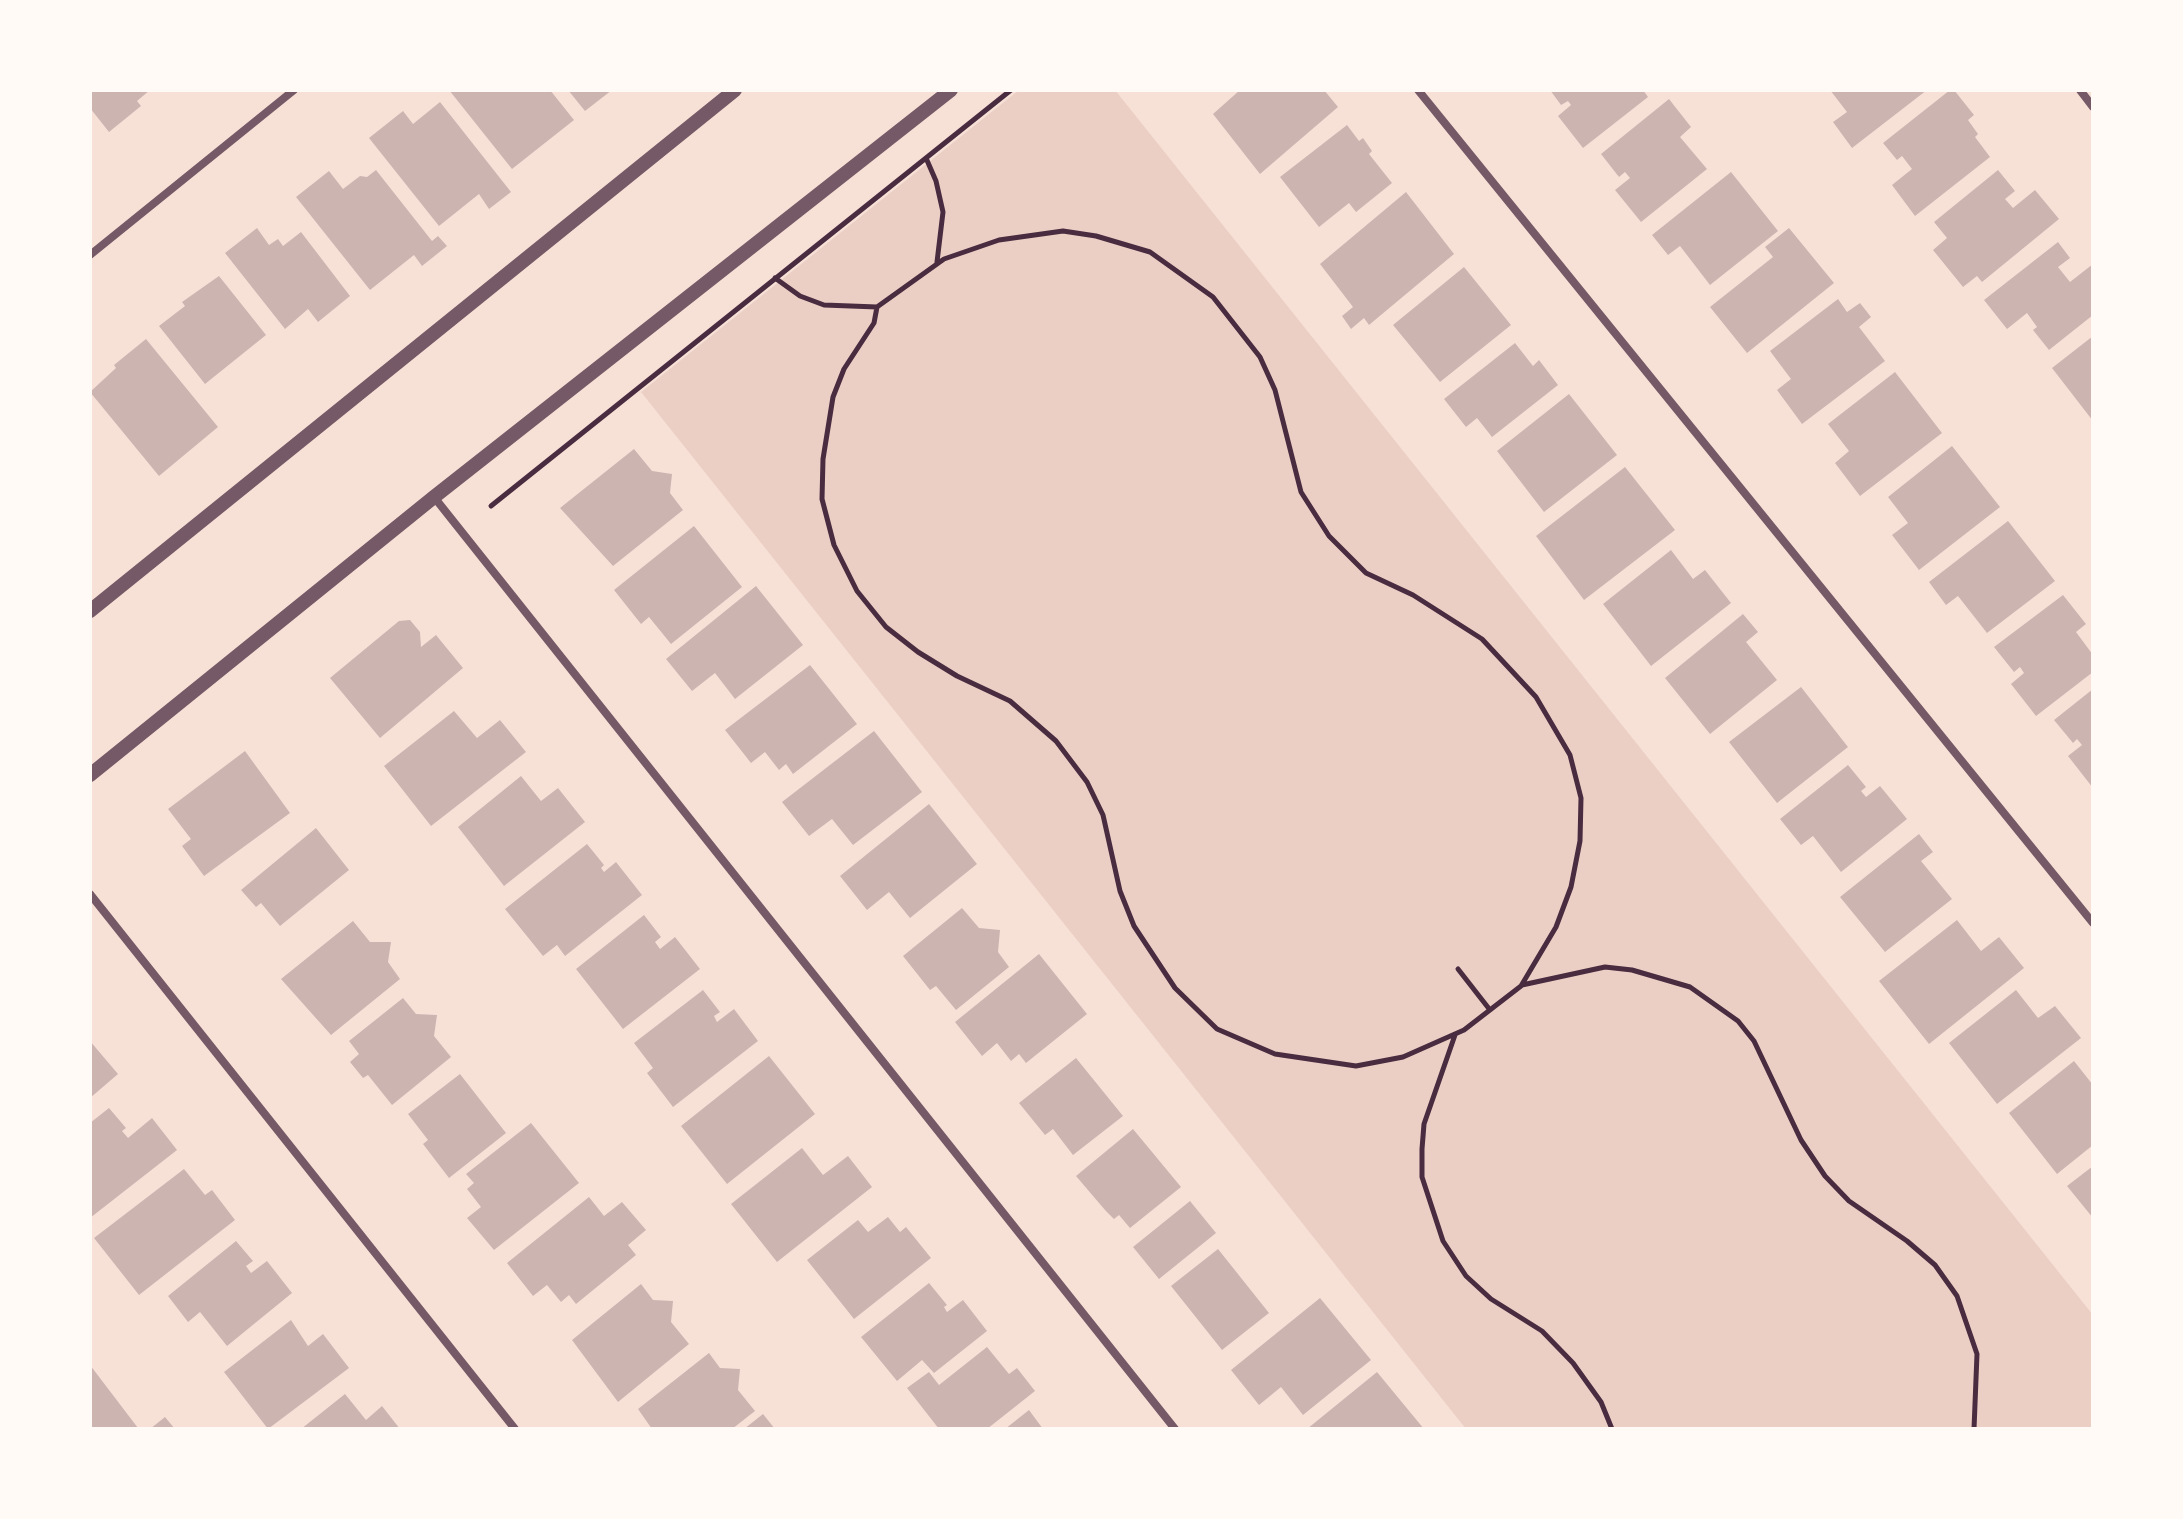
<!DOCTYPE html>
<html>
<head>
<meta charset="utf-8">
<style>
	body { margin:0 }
	#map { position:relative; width:2183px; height:1519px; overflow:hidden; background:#f7e1d7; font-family:"IBM Plex Sans",sans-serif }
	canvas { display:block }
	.frame { position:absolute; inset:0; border:92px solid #fffaf5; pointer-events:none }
</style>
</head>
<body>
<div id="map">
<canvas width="2183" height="1519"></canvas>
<div class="frame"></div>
</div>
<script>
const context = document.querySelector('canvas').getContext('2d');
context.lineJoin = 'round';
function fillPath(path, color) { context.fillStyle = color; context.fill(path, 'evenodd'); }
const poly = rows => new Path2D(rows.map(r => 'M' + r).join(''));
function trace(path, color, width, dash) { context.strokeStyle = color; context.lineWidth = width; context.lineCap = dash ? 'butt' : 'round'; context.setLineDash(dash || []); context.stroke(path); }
fillPath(poly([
	[1019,90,1115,90,2093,1315,2093,1429,1466,1429,641,392]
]), '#ebcfc5');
fillPath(poly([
	[90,90,150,90,137,101,141,106,109,132,90,108],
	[449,90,550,90,574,120,512,169],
	[568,90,612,90,585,111],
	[1240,90,1324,90,1338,107,1260,174,1213,114],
	[1550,90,1643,90,1648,97,1583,148,1558,116,1571,105,1568,101,1561,105],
	[1830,90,1927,90,1852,148,1833,122,1847,112],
	[1950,90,1954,90,1974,115,1968,120,1978,134,1975,137,1990,157,1915,216,1892,185,1912,169,1902,156,1897,160,1883,143],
	[1669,99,1691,127,1680,137,1707,169,1641,222,1615,190,1630,178,1625,172,1619,177,1601,154],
	[440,102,511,192,489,209,479,194,439,226,369,138,403,111,413,124],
	[1347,125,1359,141,1363,138,1372,151,1369,154,1392,183,1356,212,1349,203,1319,227,1280,177],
	[376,170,432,241,438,236,447,246,422,266,414,255,370,290,296,197,329,171,343,189,360,176,367,177],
	[1998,170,2015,191,2005,199,2013,208,2035,190,2059,219,1982,282,1977,276,1963,287,1933,250,1947,238,1934,222],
	[1731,172,1778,231,1710,285,1680,246,1668,255,1652,235],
	[1406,192,1454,254,1369,325,1364,318,1351,329,1342,316,1353,307,1320,264],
	[257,228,269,245,278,239,283,246,301,232,350,296,318,322,308,309,285,329,225,253],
	[1789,228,1834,283,1747,353,1710,307,1773,257,1765,247],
	[2058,242,2070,258,2058,267,2070,282,2093,264,2093,315,2049,350,2033,330,2037,327,2027,313,2007,329,1984,300],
	[1464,267,1511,325,1440,382,1393,325],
	[219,276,266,335,205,384,159,326,185,306,182,302],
	[1838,299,1847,312,1860,303,1871,317,1859,327,1885,361,1802,424,1777,390,1791,379,1770,351],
	[2093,336,2093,421,2052,368],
	[146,339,218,427,159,476,90,392,116,368,114,365],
	[1515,343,1533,366,1539,360,1558,385,1492,437,1477,418,1466,427,1444,399],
	[1895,372,1942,433,1860,496,1835,463,1849,451,1828,424],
	[1569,394,1617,455,1544,512,1497,451],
	[1952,446,2000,507,1919,570,1892,535,1908,523,1888,497],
	[634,449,652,471,672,474,670,493,683,510,613,566,560,508],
	[1625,467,1675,530,1584,600,1536,536],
	[2008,521,2055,581,1987,633,1958,596,1946,605,1929,582],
	[694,526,742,587,671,644,649,617,641,624,614,590],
	[1671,550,1693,579,1705,570,1731,603,1651,666,1603,604],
	[756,586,803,645,735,699,715,673,692,691,666,659],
	[2063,595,2086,624,2076,632,2093,655,2093,672,2036,716,2011,684,2024,673,2020,667,2014,672,1994,647],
	[1743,614,1758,632,1746,642,1777,680,1710,734,1665,678],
	[410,620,420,632,421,647,436,635,463,668,380,738,330,678,399,621],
	[810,665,857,724,793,774,786,764,779,770,765,752,751,763,725,730],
	[1801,687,1848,747,1777,803,1729,742],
	[2093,689,2093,788,2068,756,2082,745,2077,739,2073,743,2054,720],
	[454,711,477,738,500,720,526,752,431,826,384,766],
	[874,731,922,792,853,845,832,819,809,836,782,802],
	[245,751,290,813,204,876,182,846,191,839,168,809],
	[1848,765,1866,787,1861,791,1866,797,1880,786,1907,819,1841,872,1813,836,1801,845,1780,819],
	[521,776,541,801,558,788,585,822,504,886,458,827],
	[929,804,977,864,910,918,889,892,867,910,840,876],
	[316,828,349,870,280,926,261,903,256,907,241,890],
	[1919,834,1933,852,1921,861,1952,899,1885,952,1840,897],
	[587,844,604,865,601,868,604,872,616,862,642,895,565,956,557,945,543,956,505,909],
	[962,908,979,928,1000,930,998,952,1009,967,956,1010,936,986,930,990,903,956],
	[644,915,661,937,655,942,660,949,675,937,700,969,623,1029,576,969],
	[1957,920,1981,951,1999,937,2024,968,1929,1044,1879,981],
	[353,921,370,942,391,942,388,962,400,979,331,1035,281,979],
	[1039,954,1087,1014,1026,1063,1019,1054,1011,1061,997,1043,982,1056,955,1022],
	[703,990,720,1012,714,1016,717,1022,734,1009,758,1041,673,1107,647,1073,653,1068,634,1043],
	[2016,990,2038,1018,2055,1006,2081,1038,1997,1104,1949,1043],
	[403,998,416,1014,437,1015,434,1036,451,1057,392,1105,368,1075,363,1078,350,1062,359,1054,349,1041],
	[90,1041,118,1074,90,1098],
	[769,1056,815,1114,727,1184,681,1126],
	[1076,1058,1123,1116,1073,1155,1053,1129,1045,1135,1019,1103],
	[2074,1061,2093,1085,2093,1145,2057,1174,2009,1113],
	[460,1074,506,1133,449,1178,423,1144,428,1140,408,1114],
	[109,1108,126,1128,122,1131,128,1138,152,1118,177,1150,90,1218,90,1123],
	[531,1123,579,1183,494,1250,467,1218,481,1207,467,1189,474,1183,466,1174],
	[1133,1129,1181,1187,1130,1228,1119,1215,1114,1219,1105,1210,1076,1176],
	[802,1148,823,1175,848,1156,872,1187,777,1262,731,1204],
	[2093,1166,2093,1218,2067,1186],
	[184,1169,205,1195,212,1190,235,1220,139,1295,94,1238],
	[589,1197,604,1216,622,1202,646,1230,628,1245,636,1255,576,1304,569,1295,561,1302,547,1285,533,1296,507,1263],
	[1190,1201,1216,1233,1159,1279,1133,1247],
	[888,1217,900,1232,906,1227,931,1258,854,1319,807,1260,858,1220,868,1232],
	[236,1241,253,1261,246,1266,251,1273,267,1261,292,1293,227,1346,200,1312,188,1322,168,1296],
	[1218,1249,1269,1313,1222,1350,1171,1286],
	[929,1283,947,1305,944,1307,947,1312,963,1300,987,1331,934,1373,922,1360,897,1381,861,1337],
	[641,1284,653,1300,673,1301,671,1322,689,1344,618,1402,572,1340],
	[1320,1298,1371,1360,1303,1415,1281,1387,1259,1405,1231,1370],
	[291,1320,308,1346,323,1334,349,1368,268,1429,224,1372],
	[987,1347,1009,1374,1017,1368,1035,1391,987,1429,939,1429,907,1388,929,1372,939,1385],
	[709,1353,720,1368,740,1369,738,1390,755,1411,732,1429,652,1429,638,1409],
	[90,1365,138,1428,136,1429,90,1429],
	[1377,1372,1424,1429,1307,1429],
	[345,1394,366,1420,382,1406,400,1429,301,1429],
	[1029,1410,1043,1429,1005,1429],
	[763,1414,775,1429,744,1429],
	[165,1417,175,1429,150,1429]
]), '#ccb4b1');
trace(poly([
	[926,158,936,181,943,212,937,262],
	[1063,231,1096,236,1150,252,1213,297,1260,357,1275,390,1301,492,1329,536,1366,573,1413,595,1482,639,1536,697,1570,755,1581,798,1580,841,1571,887,1556,927,1521,986,1464,1030,1403,1057,1356,1066,1275,1054,1217,1029,1175,988,1134,926,1120,891,1103,815,1087,782,1056,741,1010,701,957,676,918,652,886,627,857,591,834,545,822,499,823,459,833,397,844,369,874,323,877,307,944,259,999,240,1063,231],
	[775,278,800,296,824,305,877,307],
	[491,506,1011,90],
	[1458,969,1490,1010],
	[1522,985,1605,967,1632,970,1690,987,1738,1021,1754,1041,1801,1140,1825,1176,1849,1201,1907,1241,1935,1265,1957,1296,1977,1354,1974,1429],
	[1455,1035,1424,1124,1422,1149,1422,1177,1443,1241,1466,1276,1491,1299,1542,1331,1573,1363,1601,1402,1612,1429]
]), '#4a2c40', 5);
trace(poly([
	[1418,90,2093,923],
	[2080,90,2093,107],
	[90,255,294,90],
	[434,497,1175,1429],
	[90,894,515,1429]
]), '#755966', 8);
trace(poly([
	[90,611,735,90],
	[90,775,434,497,951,90]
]), '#755966', 14);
</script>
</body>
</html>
